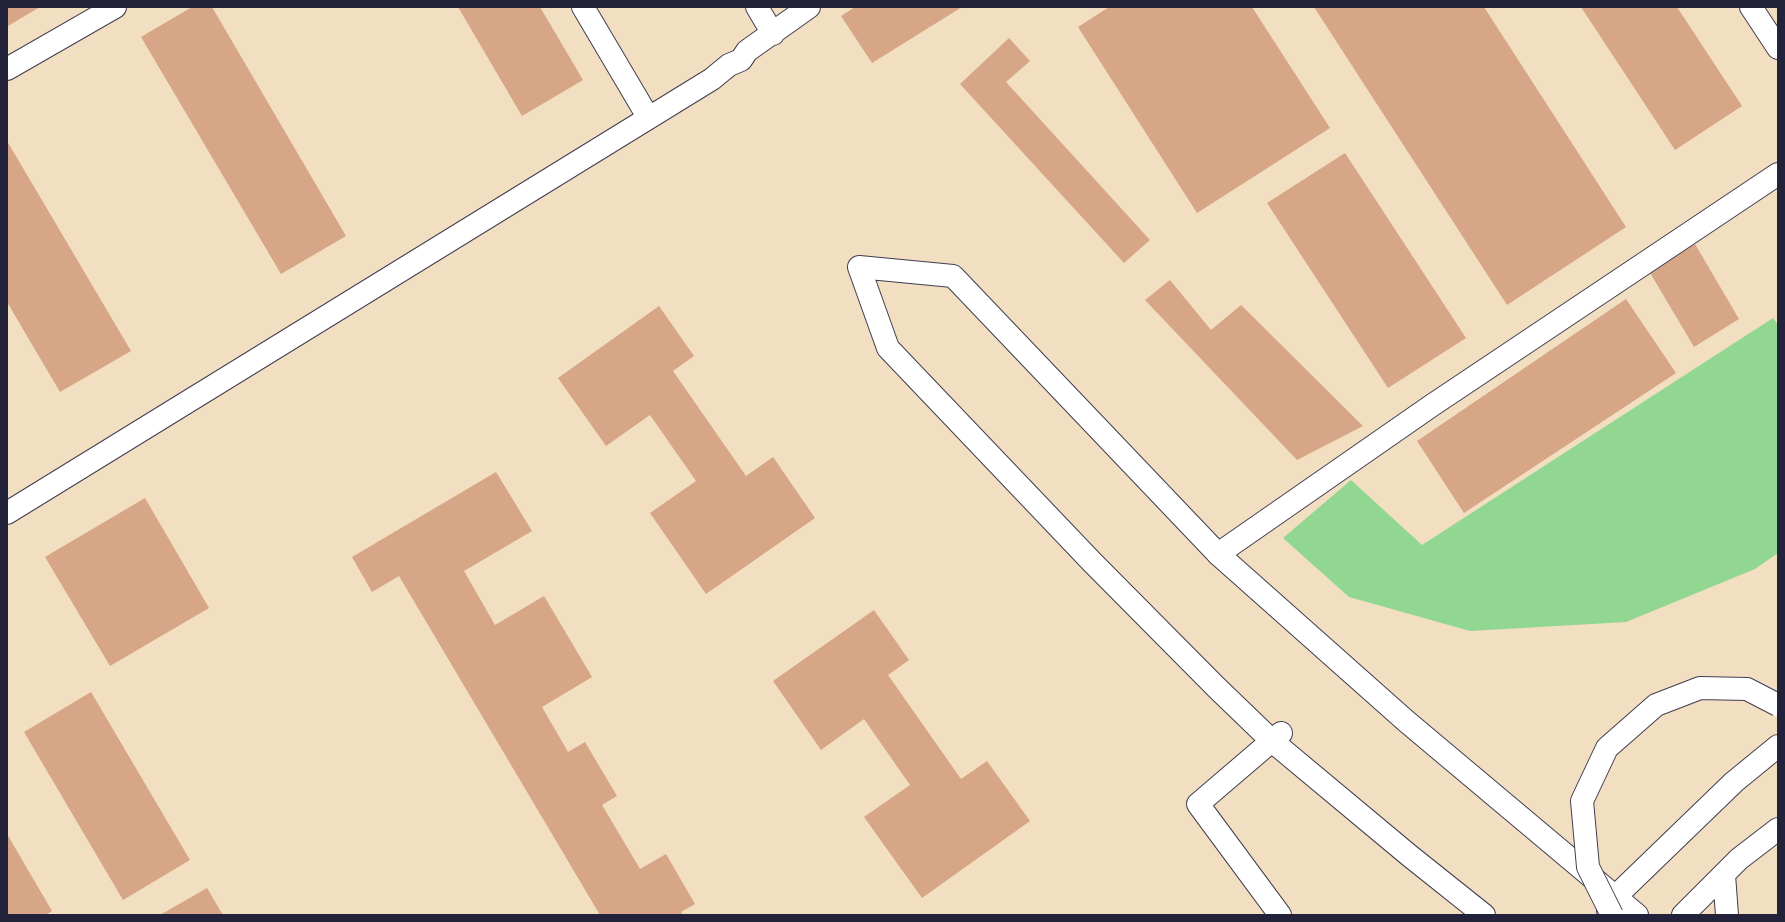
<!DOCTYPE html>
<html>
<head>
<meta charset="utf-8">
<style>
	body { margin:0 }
	#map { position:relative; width:1785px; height:922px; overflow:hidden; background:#f2dec0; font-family:"Balsamiq Sans",sans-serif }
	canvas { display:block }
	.frame { position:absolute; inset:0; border:8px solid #22223b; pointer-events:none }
</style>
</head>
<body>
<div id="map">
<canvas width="1785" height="922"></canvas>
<div class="frame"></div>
</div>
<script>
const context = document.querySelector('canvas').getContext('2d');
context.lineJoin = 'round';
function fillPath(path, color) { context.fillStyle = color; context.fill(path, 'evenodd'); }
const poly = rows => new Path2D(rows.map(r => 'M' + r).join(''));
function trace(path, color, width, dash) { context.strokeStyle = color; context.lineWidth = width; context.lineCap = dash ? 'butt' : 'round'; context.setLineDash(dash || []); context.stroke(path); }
fillPath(poly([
	[1773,318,1778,325,1778,553,1755,569,1626,622,1470,631,1349,597,1283,538,1351,480,1422,545]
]), '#92d791');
fillPath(poly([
	[7,7,40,7,8,26],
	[192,7,212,7,346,236,281,274,141,37],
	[458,7,540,7,583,80,522,116],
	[855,7,962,7,872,63,841,16],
	[1109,7,1252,7,1330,128,1197,213,1078,27],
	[1314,7,1484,7,1626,227,1507,305],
	[1581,7,1677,7,1742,106,1675,150],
	[1009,38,1030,61,1006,82,1150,240,1124,263,960,84],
	[7,141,131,351,60,392,7,302],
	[1345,153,1466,338,1388,388,1267,203],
	[1695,244,1739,319,1694,347,1649,271],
	[1170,280,1211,330,1241,305,1363,426,1297,460,1145,300],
	[1626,299,1676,373,1464,513,1417,441],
	[659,306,694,356,673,371,746,476,773,457,815,518,706,594,650,513,696,481,650,415,606,446,558,378],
	[496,472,532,531,464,571,495,625,544,596,592,677,542,707,568,752,585,742,617,796,602,805,640,869,666,854,695,904,681,912,683,915,600,915,399,576,372,592,352,557],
	[145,498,209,608,110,666,45,557],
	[874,610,909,660,888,675,961,779,987,761,1030,821,922,898,864,817,910,785,864,719,821,750,773,681],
	[91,692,190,860,123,900,24,732],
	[7,834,52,911,46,915,7,915],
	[207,888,223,915,160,915]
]), '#d6a686');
const minor = poly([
	[583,7,648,117],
	[757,7,773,34],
	[1751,7,1778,48],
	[7,69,115,7],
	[7,513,712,79,729,65,741,60,747,51,809,7],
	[1218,554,1431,406,1778,174],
	[1280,915,1198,804,1281,733]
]);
const major = poly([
	[1724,875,1727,915],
	[1608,910,1615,897,1734,782,1778,746],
	[1484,915,1410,856,1272,741,1216,687,1092,562,888,348,859,267,953,276,1218,554,1406,721,1637,915],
	[1683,915,1739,859,1778,829]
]);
trace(minor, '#413e4f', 24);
trace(major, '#413e4f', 24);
trace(minor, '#fff', 22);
trace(major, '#fff', 22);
const highwayBridge = poly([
	[1612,915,1588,867,1582,801,1607,748,1656,705,1700,688,1747,689,1778,705]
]);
trace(highwayBridge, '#413e4f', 24, []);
trace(highwayBridge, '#fff', 22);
</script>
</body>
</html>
